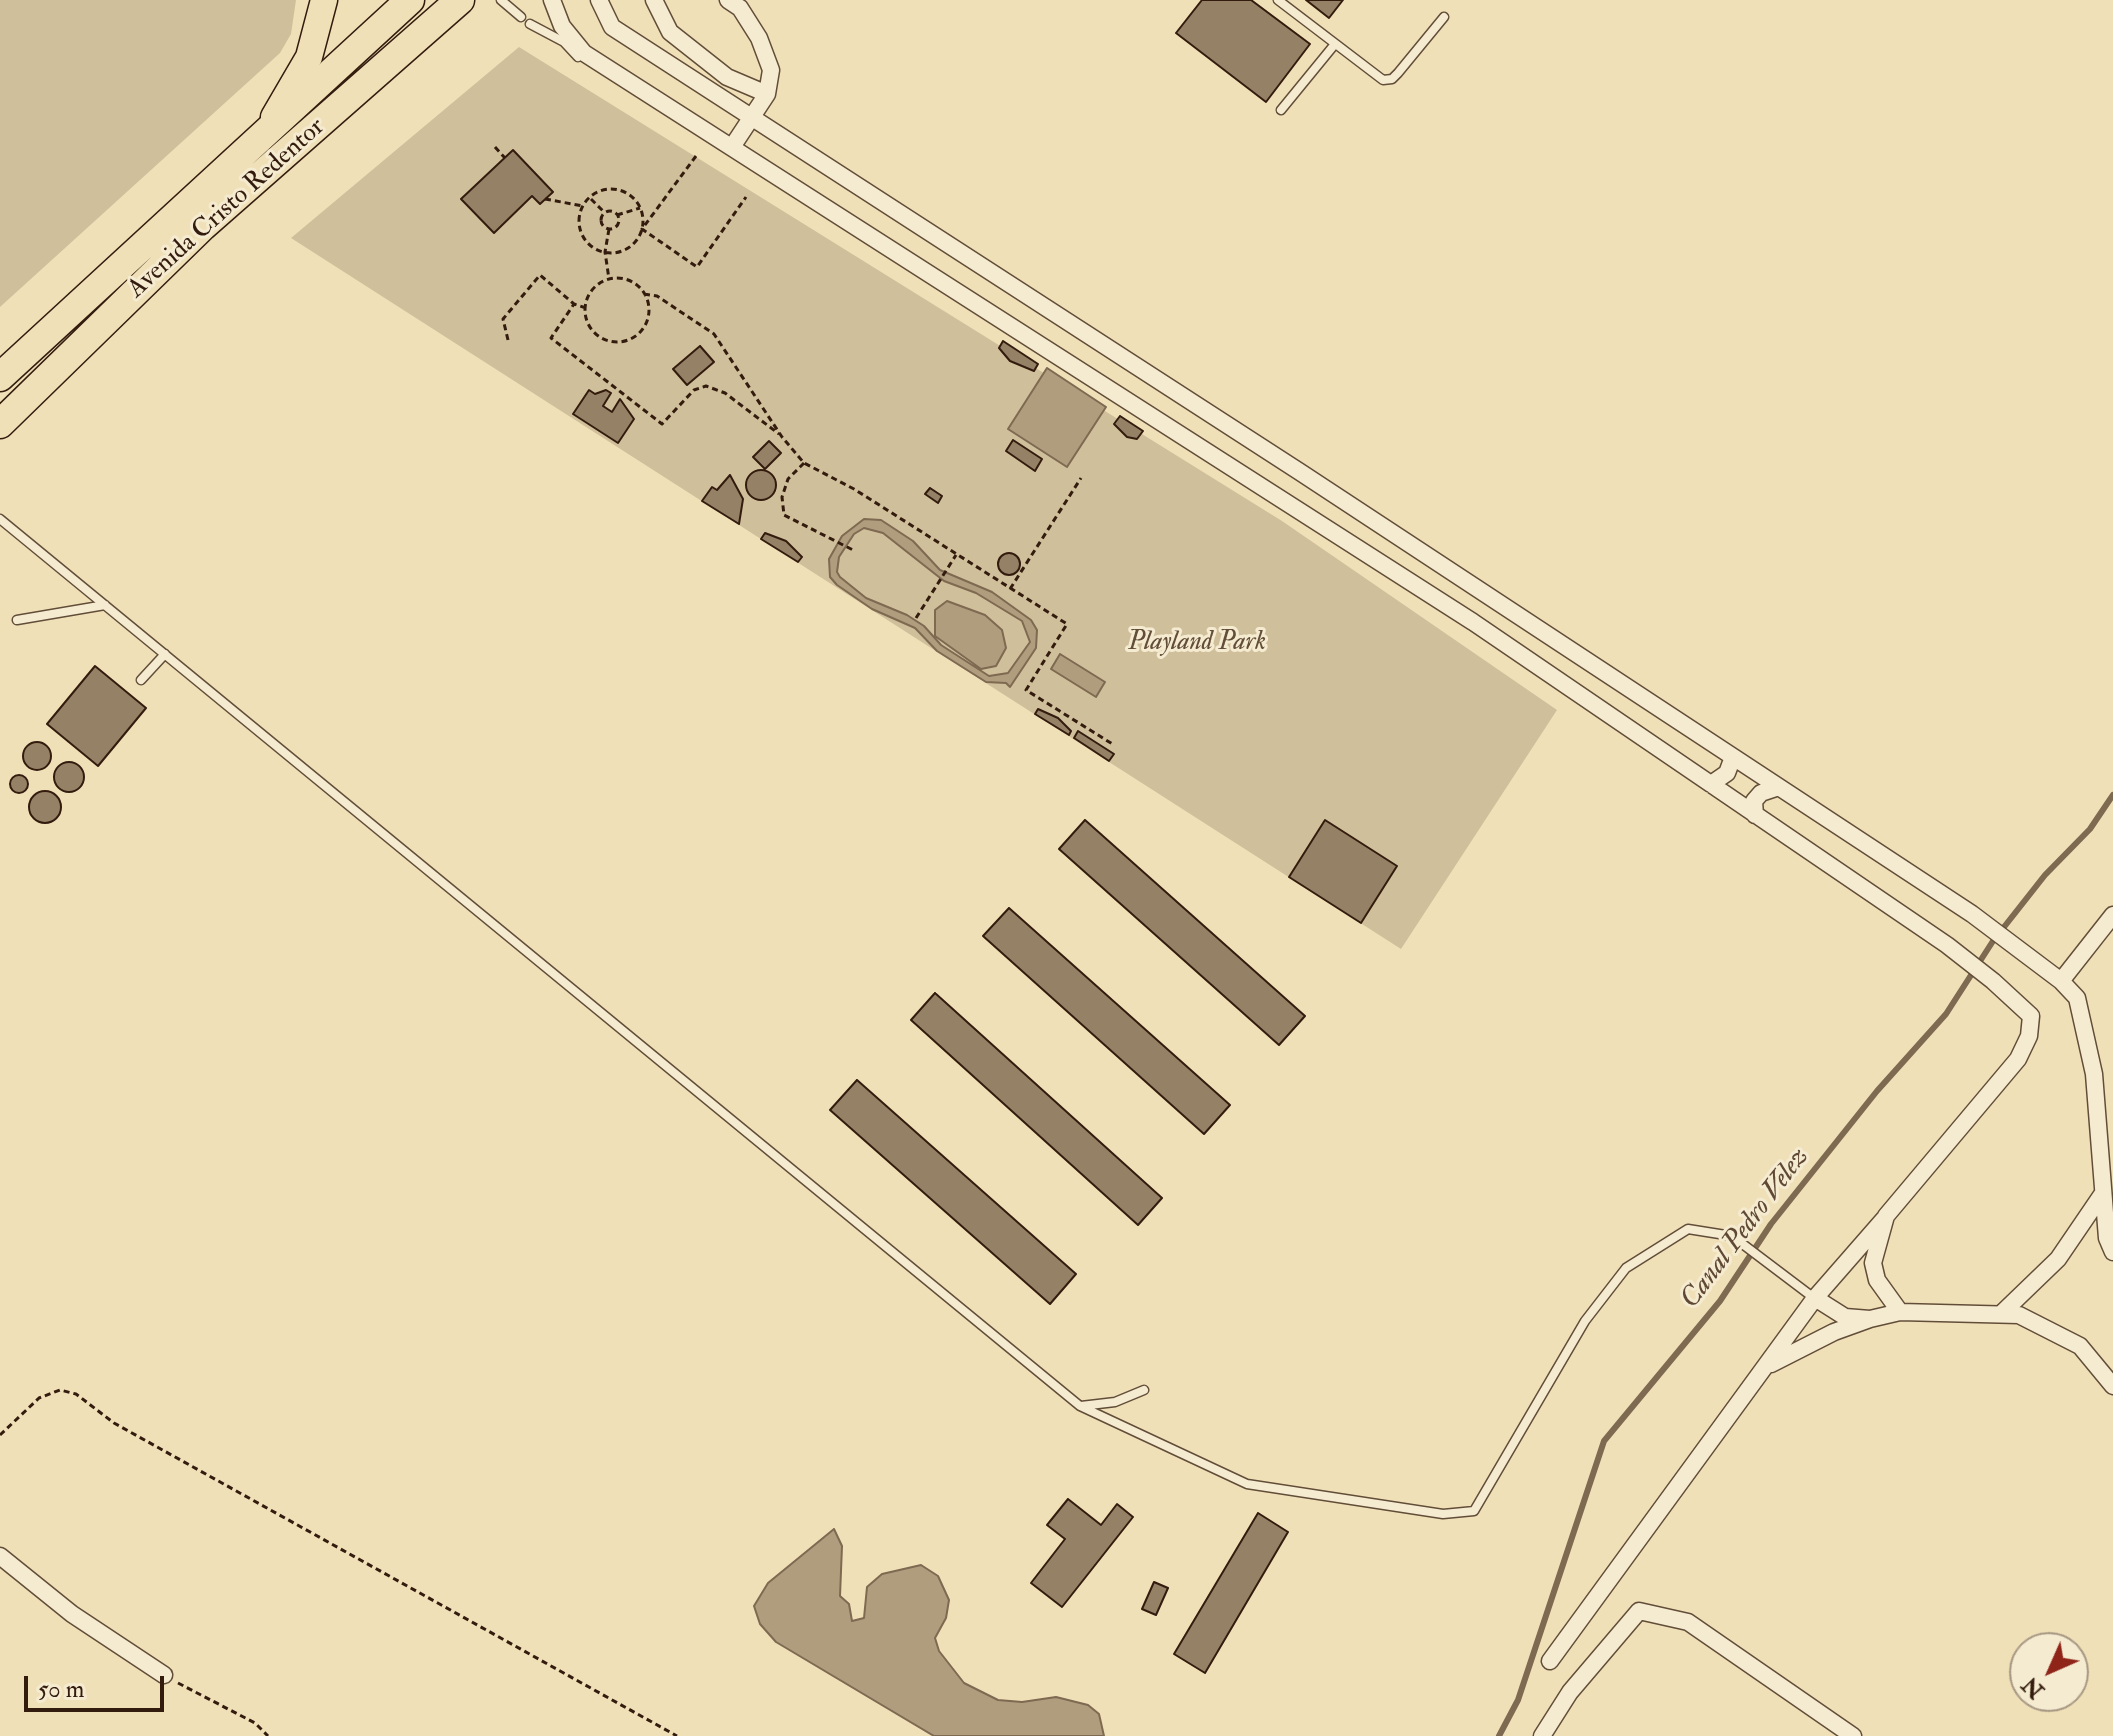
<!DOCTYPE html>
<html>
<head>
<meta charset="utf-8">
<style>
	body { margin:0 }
	#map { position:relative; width:2113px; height:1736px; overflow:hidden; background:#f0e0b8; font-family:"IM FELL Double Pica",serif }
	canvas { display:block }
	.north { position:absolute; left:2009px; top:1632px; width:80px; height:80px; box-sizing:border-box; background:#f5ebd1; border:2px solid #a79883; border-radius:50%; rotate:225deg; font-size:22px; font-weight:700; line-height:32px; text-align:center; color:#331c0e }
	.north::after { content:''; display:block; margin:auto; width:28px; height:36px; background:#8f2418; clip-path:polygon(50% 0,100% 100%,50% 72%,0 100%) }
	.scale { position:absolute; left:24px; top:1676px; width:140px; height:36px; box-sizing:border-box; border:4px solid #331c0e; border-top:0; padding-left:10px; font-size:24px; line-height:28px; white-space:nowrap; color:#331c0e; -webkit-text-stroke:6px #f5ebd1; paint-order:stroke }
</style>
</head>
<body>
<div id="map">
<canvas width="2113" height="1736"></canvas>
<div class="north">N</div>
<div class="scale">50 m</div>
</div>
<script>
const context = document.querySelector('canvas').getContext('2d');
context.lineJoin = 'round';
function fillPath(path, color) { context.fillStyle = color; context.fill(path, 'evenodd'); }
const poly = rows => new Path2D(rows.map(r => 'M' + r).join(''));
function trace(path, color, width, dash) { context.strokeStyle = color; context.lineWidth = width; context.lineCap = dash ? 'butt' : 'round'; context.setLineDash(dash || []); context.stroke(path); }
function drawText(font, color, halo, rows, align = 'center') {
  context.font = font + ' "IM FELL Double Pica",serif'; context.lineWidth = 6; context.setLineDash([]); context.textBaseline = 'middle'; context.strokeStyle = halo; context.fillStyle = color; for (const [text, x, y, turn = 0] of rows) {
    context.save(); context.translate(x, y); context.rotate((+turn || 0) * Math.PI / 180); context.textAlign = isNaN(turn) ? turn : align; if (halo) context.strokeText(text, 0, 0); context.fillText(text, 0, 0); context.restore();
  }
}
fillPath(poly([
	[0,0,296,0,291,34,280,53,0,307],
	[519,47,1282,521,1557,710,1401,949,291,238]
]), '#d0bf9b');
const water = poly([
	[1047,368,1106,407,1067,467,1008,429,1047,368],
	[864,519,881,520,913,541,940,570,992,592,1031,620,1037,630,1036,648,1010,687,1006,683,986,682,937,651,915,628,872,609,837,585,830,577,829,559,842,536,864,519],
	[864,528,883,533,944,581,976,593,1022,621,1030,642,1008,673,989,676,941,645,924,626,907,615,866,598,840,577,837,572,839,557,854,534,864,528],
	[947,601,985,615,1002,630,1006,648,996,666,981,669,935,636,935,610,947,601],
	[1060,654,1105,682,1096,697,1051,669,1060,654],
	[834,1529,842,1546,840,1596,849,1604,852,1621,864,1618,867,1587,882,1574,921,1565,938,1576,949,1600,946,1618,935,1638,939,1651,964,1683,998,1700,1022,1702,1056,1697,1088,1705,1099,1714,1104,1736,934,1736,776,1642,760,1624,754,1606,768,1583,834,1529]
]);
fillPath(water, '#b09d7e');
trace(water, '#7e6951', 2);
trace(poly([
	[1499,1736,1518,1700,1604,1441,1720,1301,1771,1224,1877,1091,1946,1014,1993,941,2045,875,2090,829,2113,795]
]), '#7e6951', 6);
const building = poly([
	[1202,0,1251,0,1310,44,1266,102,1176,33,1202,0],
	[1306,0,1343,0,1329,18,1306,0],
	[513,150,553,192,540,204,532,196,494,233,461,199,513,150],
	[1003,341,1038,364,1034,371,1010,361,999,348,1003,341],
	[700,346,714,362,687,385,673,369,700,346],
	[589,390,595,394,606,390,611,393,603,406,612,412,620,399,634,419,618,443,573,414,589,390],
	[1120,416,1143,431,1137,439,1127,437,1114,424,1120,416],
	[1013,440,1042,459,1035,471,1006,451,1013,440],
	[769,441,781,453,765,469,753,457,769,441],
	'746 485a15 15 0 1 1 30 0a15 15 0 1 1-30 0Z',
	[730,475,743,499,739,524,702,501,712,487,717,490,730,475],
	[930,488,942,496,938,503,925,494,930,488],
	[765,533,786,541,802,557,798,562,761,539,765,533],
	'998 564a11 11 0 1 1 22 0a11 11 0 1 1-22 0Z',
	[95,666,146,708,98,766,47,724,95,666],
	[1038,709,1058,718,1071,731,1069,735,1035,714,1038,709],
	[1078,731,1114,754,1109,761,1074,738,1078,731],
	'23 756a14 14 0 1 1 28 0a14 14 0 1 1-28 0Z',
	'54 777a15 15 0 1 1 30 0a15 15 0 1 1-30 0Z',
	'10 784a9 9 0 1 1 18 0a9 9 0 1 1-18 0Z',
	'29 807a16 16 0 1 1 32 0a16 16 0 1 1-32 0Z',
	[1085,820,1305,1016,1279,1045,1059,849,1085,820],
	[1325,820,1397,866,1361,923,1289,877,1325,820],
	[1009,908,1230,1105,1204,1134,983,936,1009,908],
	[935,993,1162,1198,1138,1225,911,1020,935,993],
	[857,1080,1076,1274,1050,1304,830,1110,857,1080],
	[1068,1499,1101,1525,1117,1504,1133,1517,1062,1607,1031,1583,1065,1539,1047,1525,1068,1499],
	[1258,1513,1288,1532,1205,1673,1174,1654,1258,1513],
	[1154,1582,1168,1588,1156,1615,1142,1609,1154,1582]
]);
fillPath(building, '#958266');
trace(building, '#331c0e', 2);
const service = poly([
	[501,0,521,17],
	[1278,0,1383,80,1392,79,1398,73,1444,17],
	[530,24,564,42,578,57],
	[1281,110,1335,44],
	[0,519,1080,1406,1247,1484,1443,1514,1474,1511,1585,1321,1626,1268,1688,1229,1732,1236,1814,1298],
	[17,620,105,605],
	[141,680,165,654],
	[1081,1406,1115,1402,1144,1390]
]);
const minor = poly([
	[552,0,562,26,584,53,1473,622,1947,945,1993,981,2031,1016,2029,1036,2018,1059,1886,1216,1873,1263,1877,1280,1900,1312,2019,1315,2080,1346,2113,1386],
	[599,0,612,27,1300,472,1972,914,2061,981,2077,998,2094,1074,2107,1238,2113,1252],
	[654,0,670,32,727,77,767,94],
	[728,0,740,8,759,38,771,70,767,94,732,147],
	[1711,784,1727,773,1733,757],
	[1755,815,1754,801,1761,793,1779,787],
	[2061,981,2113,915],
	[1815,1298,1845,1317,1870,1319,1900,1312],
	[2002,1313,2058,1259,2103,1193],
	[1771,1364,1834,1332,1870,1319],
	[0,1556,72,1614,164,1675],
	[1550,1661,1815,1298,1884,1219],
	[1542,1736,1570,1692,1639,1611,1688,1622,1853,1736]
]);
const primary = poly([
	[274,117,309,57,324,0]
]);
const trunk = poly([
	[0,377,410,0],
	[0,424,203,226,460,0]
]);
trace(service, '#624d38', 11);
trace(minor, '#624d38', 19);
trace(primary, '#331c0e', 29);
trace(trunk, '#331c0e', 31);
trace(poly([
	[495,147,505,158],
	[696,156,642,229,697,267,746,197],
	'579 221a32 32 0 1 1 64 0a32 32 0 1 1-64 0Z',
	[545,199,583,206],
	[591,199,605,213],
	'601 220a9 9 0 1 1 18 0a9 9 0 1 1-18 0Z',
	[617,215,640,208],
	[609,229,605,252,609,279],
	'585 310a32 32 0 1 1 64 0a32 32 0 1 1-64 0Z',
	[644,294,657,296,714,334,782,437,804,463,854,489,1067,624,1026,690,1114,745],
	[586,308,574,304,551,338,662,424,694,390,706,386,725,393,779,434],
	[508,340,503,319,540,275,574,304],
	[804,463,788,479,782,497,784,515,855,551],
	[1010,589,1081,478],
	[916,618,956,555],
	[0,1435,39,1398,60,1390,76,1394,114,1423,677,1736],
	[178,1683,255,1723,268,1736]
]), '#331c0e', 3, [6, 4]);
trace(service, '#f5ebd1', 8);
trace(minor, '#f5ebd1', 16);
trace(primary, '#f0e0b8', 26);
trace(trunk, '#f0e0b8', 28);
drawText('26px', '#331c0e', '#f5ebd1', [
	["Avenida Cristo Redentor",227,209,-42]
]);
drawText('italic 26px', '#624d38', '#f5ebd1', [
	["Playland Park",1197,643]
]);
drawText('italic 28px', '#5f4935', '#f5ebd1', [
	["Canal Pedro Velez",1746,1229,-53]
]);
</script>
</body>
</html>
